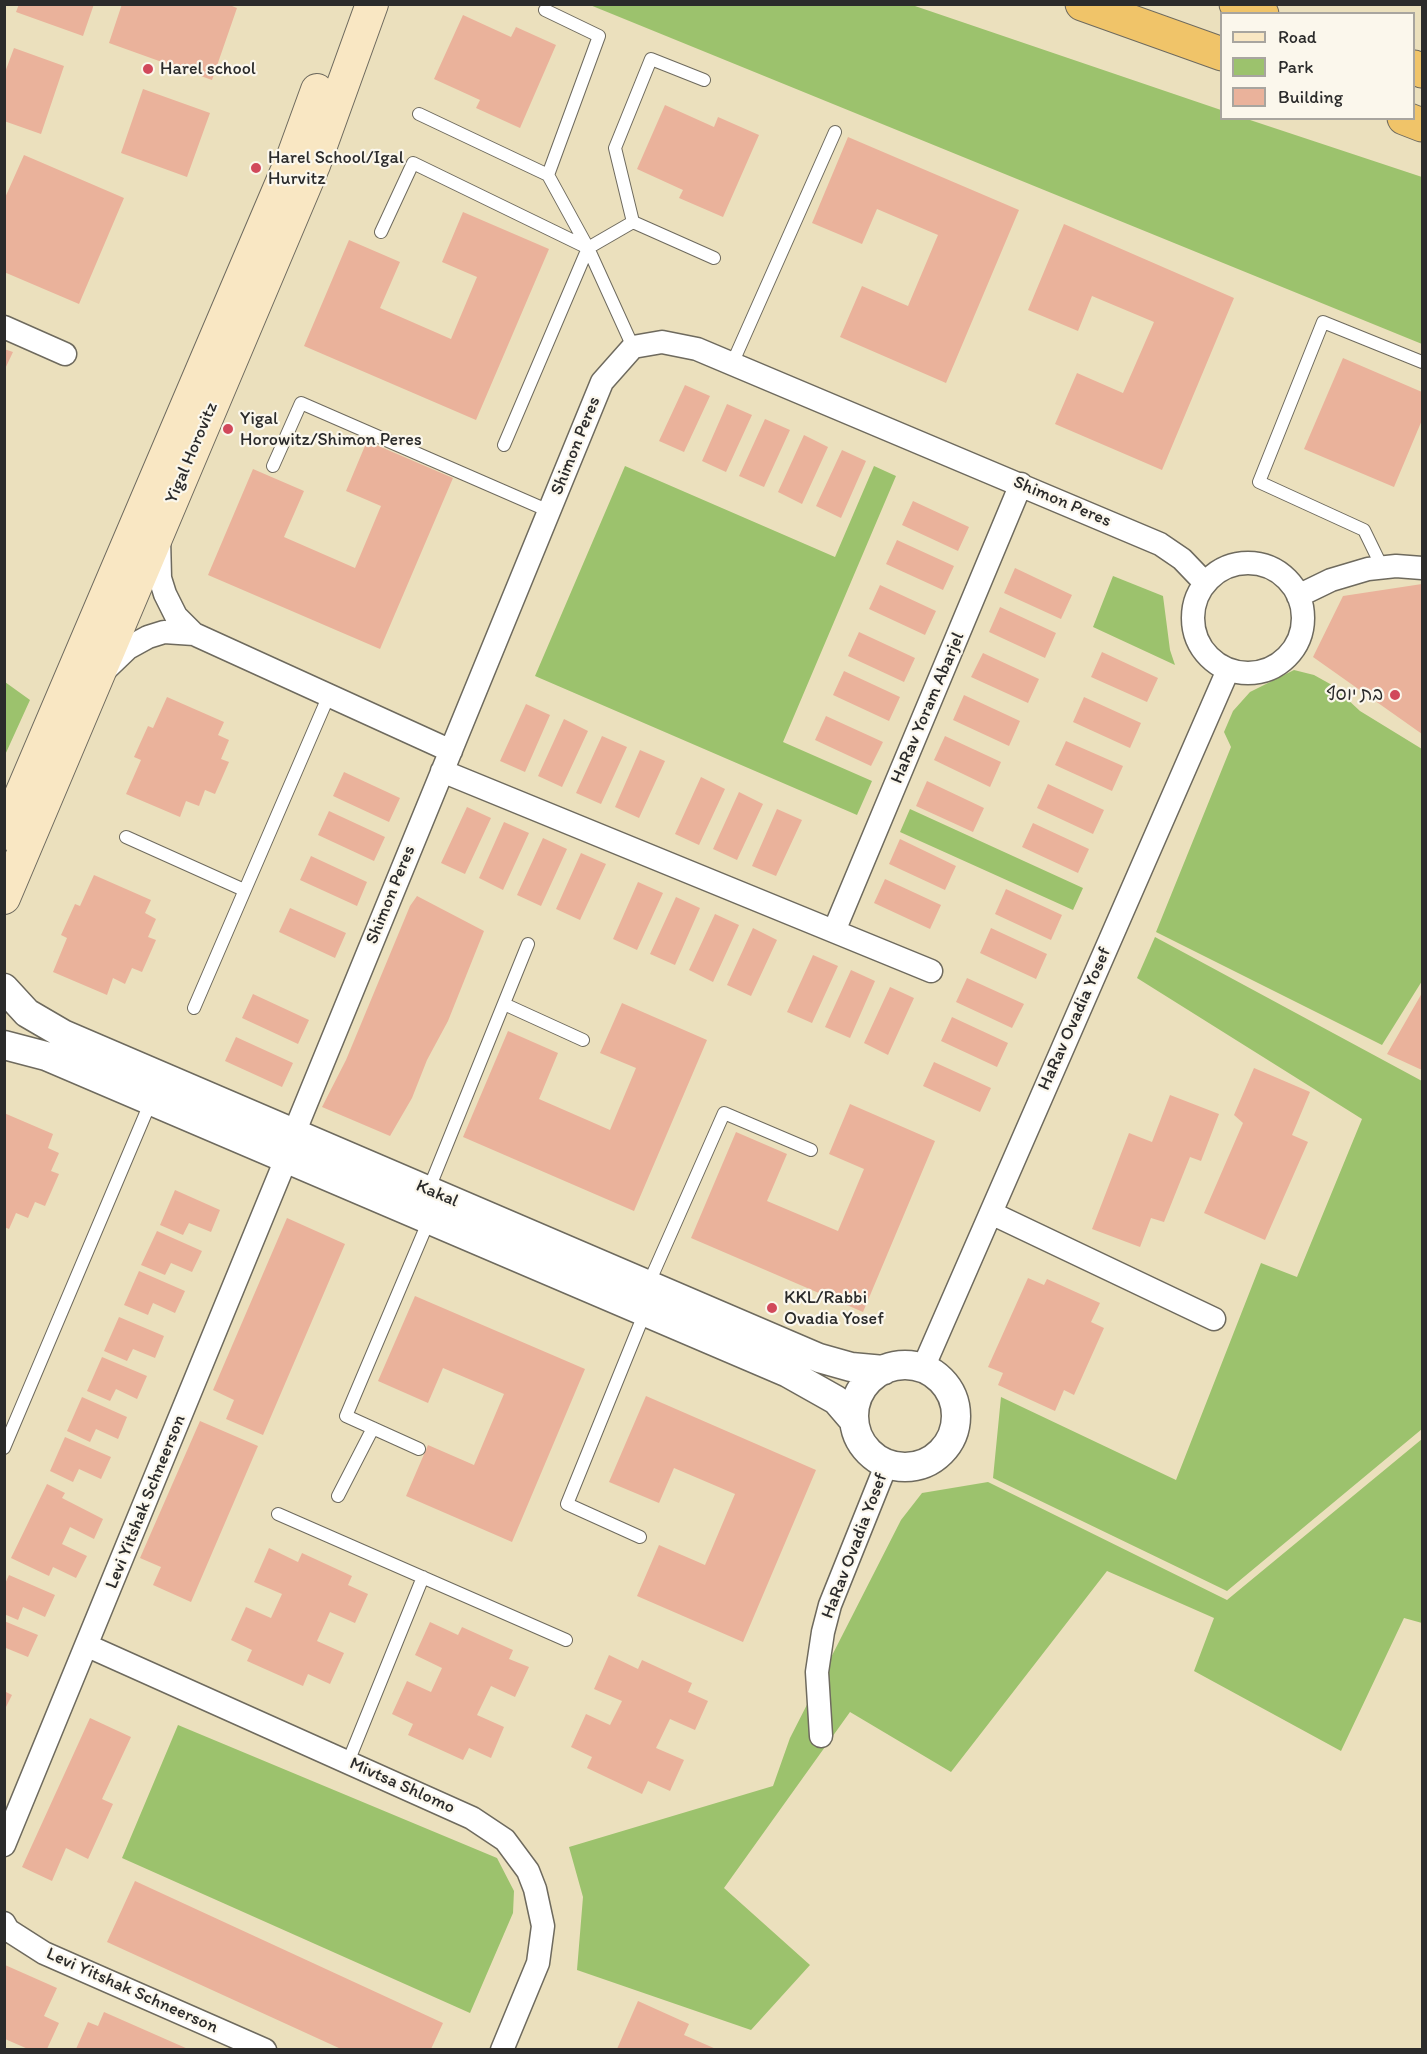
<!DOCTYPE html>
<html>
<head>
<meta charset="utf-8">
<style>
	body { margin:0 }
	#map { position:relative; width:1427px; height:2054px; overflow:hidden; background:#ebe0bd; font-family:Itim,sans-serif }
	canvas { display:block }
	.frame { position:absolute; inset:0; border:6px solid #2b2b2b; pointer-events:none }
	.legend { position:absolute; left:1220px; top:12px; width:195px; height:108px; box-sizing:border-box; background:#fbf7ec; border:2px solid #a8a59f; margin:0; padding:8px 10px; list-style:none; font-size:18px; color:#2b2b2b }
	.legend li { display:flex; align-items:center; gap:12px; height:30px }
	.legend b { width:30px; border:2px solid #a8a59f }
</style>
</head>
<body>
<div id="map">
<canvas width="1427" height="2054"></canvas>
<div class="frame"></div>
<ul class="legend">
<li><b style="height:8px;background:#f9e7c3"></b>Road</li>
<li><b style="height:16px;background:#9cc26d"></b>Park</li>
<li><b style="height:16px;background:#eab29b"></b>Building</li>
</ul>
</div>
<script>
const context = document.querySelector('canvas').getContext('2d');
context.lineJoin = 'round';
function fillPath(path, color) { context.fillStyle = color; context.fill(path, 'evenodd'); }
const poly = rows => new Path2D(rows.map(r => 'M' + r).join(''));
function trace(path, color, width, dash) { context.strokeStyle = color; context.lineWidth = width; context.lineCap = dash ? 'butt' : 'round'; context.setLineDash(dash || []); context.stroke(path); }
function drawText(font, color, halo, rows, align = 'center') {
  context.font = font + ' Itim,"Playpen Sans Hebrew",sans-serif'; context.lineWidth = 4.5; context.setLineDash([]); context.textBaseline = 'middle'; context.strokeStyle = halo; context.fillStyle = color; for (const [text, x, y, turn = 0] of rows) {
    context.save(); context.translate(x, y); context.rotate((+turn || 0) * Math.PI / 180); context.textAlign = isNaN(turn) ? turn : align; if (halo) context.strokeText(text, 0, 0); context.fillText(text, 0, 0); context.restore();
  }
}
fillPath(poly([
	[590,5,912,5,1221,110,1222,118,1247,119,1422,177,1422,344],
	[625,466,835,557,874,466,896,476,783,742,872,781,857,815,535,676],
	[1113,576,1163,596,1170,650,1175,665,1093,627],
	[1294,670,1314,675,1332,685,1360,711,1422,749,1422,981,1382,1045,1156,932,1231,747,1224,732,1233,711,1250,692],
	[5,682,30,700,5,755],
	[910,809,1083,888,1073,910,900,832],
	[1155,937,1422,1081,1422,1429,1227,1591,993,1478,1001,1397,1176,1480,1261,1263,1297,1277,1362,1119,1137,978],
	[1422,1439,1422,1623,1404,1618,1341,1751,1194,1671,1214,1618,1107,1571,951,1772,850,1712,724,1888,810,1965,751,2030,577,1970,583,1897,569,1847,773,1786,790,1738,901,1520,922,1493,988,1482,1227,1600],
	[178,1725,497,1858,514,1891,513,1913,470,2013,122,1858]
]), '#9cc26d');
fillPath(poly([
	[19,4,94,4,83,36,16,12],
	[122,4,227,4,237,8,212,80,109,43],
	[463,15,511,37,516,27,556,45,520,128,476,108,480,100,434,79],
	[14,48,64,66,41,134,4,121,4,75],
	[143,89,210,113,187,177,121,153],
	[665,105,714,127,718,117,759,135,723,217,679,198,683,190,637,169],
	[848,137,1019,210,946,383,840,337,862,286,908,306,938,235,877,209,862,244,812,223],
	[24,155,124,198,79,304,4,272,4,200],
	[463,212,549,249,476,420,304,346,349,240,400,262,380,308,451,339,477,277,442,262],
	[1064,224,1234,298,1162,470,1055,424,1077,373,1123,393,1154,322,1092,296,1078,331,1028,310],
	[4,349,13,352,4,371],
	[1343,358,1422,392,1422,420,1394,487,1304,449],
	[685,385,710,396,684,452,659,441],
	[727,404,752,415,726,472,702,461],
	[765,419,790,430,764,487,739,476],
	[804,435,828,447,802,504,778,492],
	[367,441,453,478,380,649,208,575,253,469,304,491,284,537,355,568,381,506,346,491],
	[842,450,866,461,841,518,816,506],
	[913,501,969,527,958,551,902,525],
	[897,540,954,566,943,590,886,564],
	[1015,568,1072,595,1061,619,1004,593],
	[1422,584,1422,734,1313,657,1343,596],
	[880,585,936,611,925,635,869,609],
	[1000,607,1056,633,1045,658,989,632],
	[859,632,915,658,904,682,848,656],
	[1102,652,1158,678,1147,702,1091,677],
	[983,653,1039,679,1028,703,971,677],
	[844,671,900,697,889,721,833,695],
	[964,695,1020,721,1009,746,953,720],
	[167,697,224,722,218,735,229,740,221,759,229,762,215,794,205,790,199,806,186,801,180,817,126,794,141,760,134,757,148,726,153,728],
	[1084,697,1141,723,1130,748,1073,722],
	[526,704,550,715,525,772,500,761],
	[826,716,883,742,871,766,815,740],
	[564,719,588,731,562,787,538,776],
	[602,736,627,747,601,804,576,793],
	[945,736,1001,762,990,787,934,760],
	[1066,741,1123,766,1112,791,1055,765],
	[640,750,665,761,639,818,615,807],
	[344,772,400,798,389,822,333,796],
	[701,777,725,789,699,845,675,834],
	[927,781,984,808,973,832,916,806],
	[1048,784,1104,810,1093,834,1037,808],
	[739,792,763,804,737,860,713,849],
	[467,807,491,818,465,874,441,863],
	[777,809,802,820,776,876,752,866],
	[329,811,385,837,374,861,318,835],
	[504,822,529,833,503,890,479,878],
	[1033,823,1089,849,1078,873,1022,847],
	[543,838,567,849,541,906,517,895],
	[900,839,956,866,945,890,889,864],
	[581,853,606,864,580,920,556,909],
	[311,856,367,882,357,906,300,880],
	[94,875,151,900,145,913,156,919,148,937,156,940,142,972,132,968,125,984,113,978,107,995,53,972,67,938,61,935,75,904,80,906],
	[885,879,941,905,930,929,874,903],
	[638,882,663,893,637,950,613,939],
	[1006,889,1062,915,1051,940,995,914],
	[417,896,484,931,448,1021,427,1060,412,1098,390,1136,322,1107,346,1060,410,906],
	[676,897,700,908,675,965,650,954],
	[290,908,346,933,335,958,279,932],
	[715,914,739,925,713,982,689,970],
	[753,928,777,940,751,996,727,985],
	[991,928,1047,954,1036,979,980,953],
	[813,955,838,966,812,1023,787,1012],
	[851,970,875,981,850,1038,825,1027],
	[967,978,1024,1004,1012,1028,956,1002],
	[890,987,914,998,888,1055,864,1043],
	[1422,993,1422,1070,1387,1054],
	[253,994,309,1020,298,1044,242,1018],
	[622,1003,707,1040,634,1211,463,1137,508,1031,558,1053,539,1099,610,1130,636,1068,600,1053],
	[952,1017,1008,1043,997,1067,941,1041],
	[236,1037,293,1063,282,1087,225,1061],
	[934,1062,991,1088,980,1112,923,1086],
	[1254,1068,1310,1092,1292,1135,1308,1142,1265,1240,1204,1213,1243,1123,1234,1115],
	[1170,1095,1219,1114,1201,1161,1190,1157,1164,1222,1151,1218,1140,1247,1092,1229,1129,1133,1152,1142],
	[850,1104,935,1141,863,1312,691,1238,736,1132,787,1154,767,1201,838,1231,864,1169,829,1154],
	[4,1113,53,1134,48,1148,59,1153,51,1171,59,1174,45,1206,35,1202,28,1218,16,1213,9,1229,4,1227],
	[175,1190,220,1210,211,1232,189,1223,183,1235,160,1225],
	[287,1218,345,1244,263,1435,226,1419,234,1400,213,1390],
	[157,1231,202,1251,192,1272,171,1263,165,1275,141,1265],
	[139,1271,185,1291,175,1313,153,1303,148,1315,124,1305],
	[1028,1278,1044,1285,1047,1279,1100,1303,1091,1322,1104,1328,1074,1395,1064,1390,1055,1411,998,1385,1003,1373,988,1367],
	[415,1296,585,1369,512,1542,406,1496,428,1445,474,1465,504,1394,443,1368,428,1403,378,1381],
	[119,1317,164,1336,155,1358,133,1349,127,1361,104,1351],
	[102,1357,147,1376,137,1399,116,1389,110,1401,87,1391],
	[646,1396,816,1470,743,1642,637,1596,659,1545,705,1565,735,1494,674,1468,659,1503,609,1482],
	[82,1397,127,1417,118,1439,96,1429,90,1442,67,1431],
	[200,1421,258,1446,191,1602,153,1585,161,1567,140,1558],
	[65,1437,111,1457,101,1479,79,1469,73,1482,50,1471],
	[47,1484,65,1493,62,1498,103,1519,94,1539,70,1527,62,1544,87,1556,76,1578,53,1567,49,1576,11,1558],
	[269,1548,298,1562,302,1553,352,1576,348,1585,368,1594,355,1623,330,1612,317,1641,344,1653,330,1684,308,1674,303,1686,247,1661,252,1650,231,1640,246,1607,271,1618,282,1594,254,1582],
	[9,1575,55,1595,45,1617,23,1607,18,1620,4,1614,4,1586],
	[4,1621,38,1635,28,1657,6,1648,4,1652],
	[430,1622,458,1635,462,1627,513,1650,509,1659,529,1667,515,1697,491,1686,477,1715,504,1727,491,1758,469,1748,463,1760,408,1735,413,1724,392,1714,407,1681,431,1692,442,1668,415,1655],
	[609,1655,638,1669,642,1660,692,1683,688,1692,708,1701,695,1730,670,1719,656,1748,684,1760,670,1791,648,1781,642,1794,587,1768,592,1757,571,1747,586,1714,610,1725,622,1701,594,1689],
	[4,1691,12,1695,4,1711],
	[90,1718,131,1737,102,1799,113,1804,88,1859,66,1848,52,1881,22,1867],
	[135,1881,443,2023,431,2049,341,2049,107,1942],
	[5,1965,57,1988,44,2016,59,2023,47,2049,28,2049,5,2039],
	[638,2001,689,2024,684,2035,716,2049,617,2049],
	[104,2012,188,2049,76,2049,88,2022,98,2026]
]), '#eab29b');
const service = poly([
	[545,10,599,36,548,175],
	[419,114,548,175,588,248,633,347],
	[633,222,615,148,651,59,704,80],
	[381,232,413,163,588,248],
	[732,364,835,132],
	[504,445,588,248,633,222,714,258],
	[273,466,301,403,549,511],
	[1382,567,1364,530,1259,482,1323,322,1422,362],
	[126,837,244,890],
	[504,1004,583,1040],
	[194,1008,329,695],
	[428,1191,528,944],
	[648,1285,724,1113,811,1150],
	[4,1448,151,1101],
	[419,1449,346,1416,429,1220],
	[338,1496,373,1428],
	[278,1514,566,1640],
	[640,1537,567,1504,645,1312],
	[348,1762,423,1577]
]);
const minor = poly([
	[4,327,65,354],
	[159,538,160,578,165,594,176,616,194,634],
	'1193 618a55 55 0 1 1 110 0a55 55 0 1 1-110 0Z',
	[1298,596,1331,580,1368,569,1396,566,1422,568],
	[103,672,128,648,148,637,164,632,194,634,451,751],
	[442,771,931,971],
	[834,931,1021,484],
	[294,1133,602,382,633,347,662,342,697,349,1160,544,1182,559,1205,583],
	[991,1213,1214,1319],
	[923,1368,1228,670],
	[88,1646,472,1818,505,1840,528,1871,535,1889,543,1926,538,1963,502,2050],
	[821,1736,817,1672,823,1632,830,1605,887,1463],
	[4,1845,286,1159],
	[4,1923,8,1930,44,1953,265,2050]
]);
const tertiary = poly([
	[4,988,27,1013,63,1034,819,1358,851,1367,884,1370],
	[4,1045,46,1056,788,1373,836,1400,854,1421],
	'854 1416a51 51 0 1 1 102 0a51 51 0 1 1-102 0Z'
]);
const secondary = poly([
	[4,834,293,156,317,90],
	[4,898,314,165,372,4]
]);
const trunk = poly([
	[1082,4,1222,54],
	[1236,4,1262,14],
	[1414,67,1422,71],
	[1404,118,1422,125]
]);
trace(service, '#6e6a5e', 14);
trace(minor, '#6e6a5e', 25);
trace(tertiary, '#6e6a5e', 31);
trace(secondary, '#6e6a5e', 34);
trace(trunk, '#6e6a5e', 35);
trace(service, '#fff', 12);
trace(minor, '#fff', 22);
trace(tertiary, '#fff', 28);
trace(secondary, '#f9e7c3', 32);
trace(trunk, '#f0c469', 33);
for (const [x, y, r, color] of [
	[148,69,6,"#d1495b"],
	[256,168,6,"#d1495b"],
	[228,429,6,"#d1495b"],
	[1395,695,6,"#d1495b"],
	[772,1308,6,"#d1495b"]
]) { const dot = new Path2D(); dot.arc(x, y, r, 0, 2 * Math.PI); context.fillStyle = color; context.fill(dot); trace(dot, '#fbf7ec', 2); }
drawText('18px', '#2b2b2b', '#fbf7ec', [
	["Harel school",160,69],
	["Harel School/Igal",268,158],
	["Hurvitz",268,179],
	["Yigal",240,419],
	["Horowitz/Shimon Peres",240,440],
	["בת יוסף",1383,695,"right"],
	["KKL/Rabbi",784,1298],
	["Ovadia Yosef",784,1319]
], 'left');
drawText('18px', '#2b2b2b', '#fbf7ec', [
	["Shimon Peres",576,446,-68],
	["Yigal Horovitz",192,453,-67],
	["Shimon Peres",1062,502,23],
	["HaRav Yoram Abarjel",928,708,-67],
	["Shimon Peres",391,895,-68],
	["HaRav Ovadia Yosef",1075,1019,-66],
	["Kakal",437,1194,23],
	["Levi Yitshak Schneerson",146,1502,-68],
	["HaRav Ovadia Yosef",855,1546,-69],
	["Mivtsa Shlomo",402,1786,24],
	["Levi Yitshak Schneerson",132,1991,24]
]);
</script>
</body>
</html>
